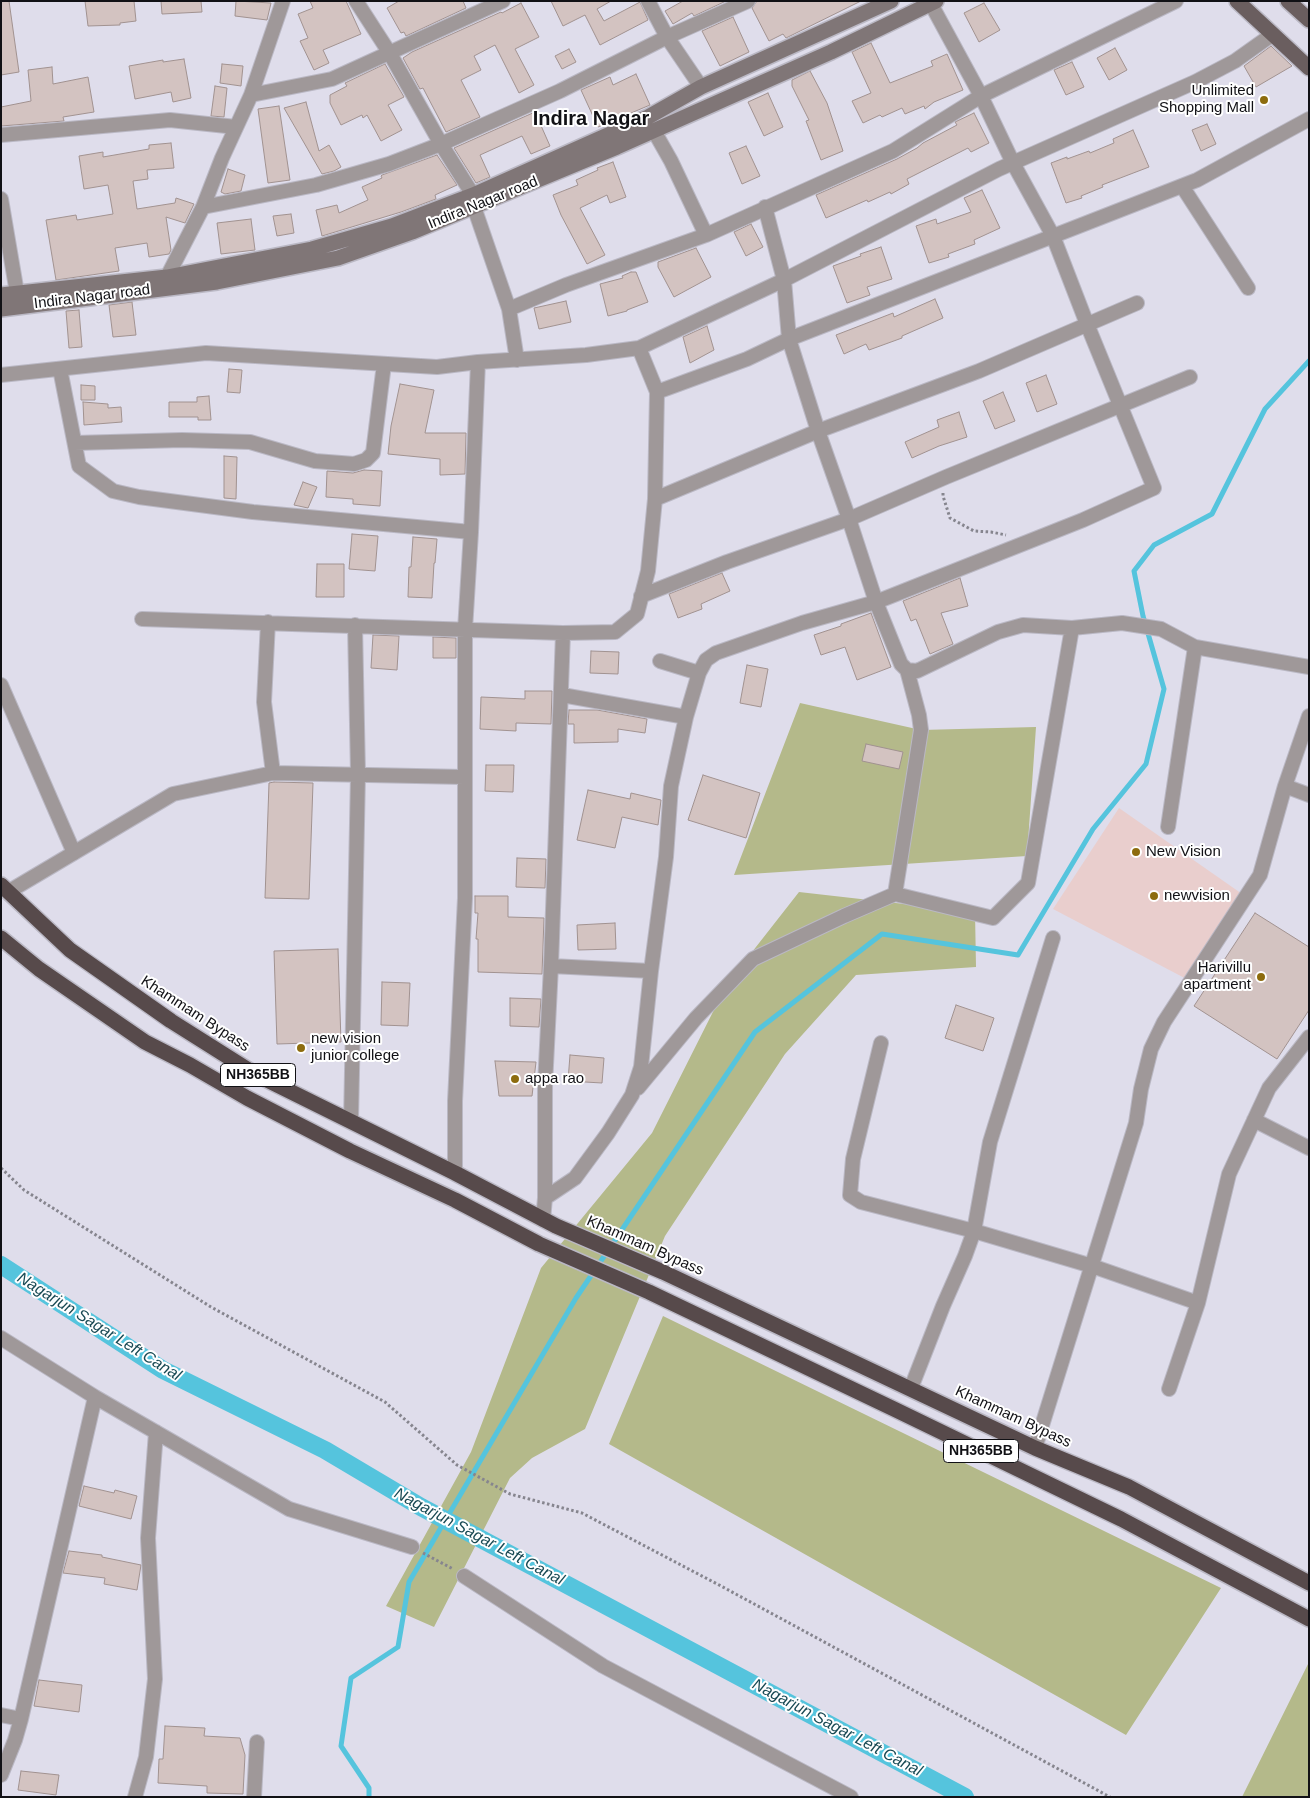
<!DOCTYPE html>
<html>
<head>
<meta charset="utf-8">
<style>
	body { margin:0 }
	#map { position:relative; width:1310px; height:1798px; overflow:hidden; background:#dfddeb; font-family:Helvetica,sans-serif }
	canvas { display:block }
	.frame { position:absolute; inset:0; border:2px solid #111115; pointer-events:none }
</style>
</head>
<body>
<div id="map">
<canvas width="1310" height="1798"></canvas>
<div class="frame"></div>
</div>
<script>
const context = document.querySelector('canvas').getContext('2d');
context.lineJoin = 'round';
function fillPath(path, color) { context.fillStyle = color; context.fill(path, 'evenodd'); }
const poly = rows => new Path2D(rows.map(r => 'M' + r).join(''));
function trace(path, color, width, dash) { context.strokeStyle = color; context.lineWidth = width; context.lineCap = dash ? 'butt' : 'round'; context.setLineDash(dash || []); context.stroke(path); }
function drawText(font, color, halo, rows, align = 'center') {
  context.font = font + ' Helvetica,sans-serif'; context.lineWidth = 4; context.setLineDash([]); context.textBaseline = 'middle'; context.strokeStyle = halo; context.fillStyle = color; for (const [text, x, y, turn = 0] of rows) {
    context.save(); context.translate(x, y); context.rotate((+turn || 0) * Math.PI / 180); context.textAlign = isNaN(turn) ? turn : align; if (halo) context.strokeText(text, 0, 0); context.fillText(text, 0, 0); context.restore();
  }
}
fillPath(poly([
	[1119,808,1245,896,1196,984,1053,909]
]), '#e9cecd');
fillPath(poly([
	[800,703,921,730,1036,727,1027,856,734,875],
	[799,892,975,912,976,967,856,975,785,1054,665,1236,585,1429,532,1458,510,1478,434,1627,386,1606,471,1452,541,1268,652,1133,727,984],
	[663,1316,1221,1588,1126,1735,609,1444],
	[1309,1662,1309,1797,1242,1797]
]), '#b4b98a');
trace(poly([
	[369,1797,369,1788,341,1746,351,1678,398,1647,409,1582,576,1298,755,1032,882,934,1018,955,1093,829,1146,764,1164,689,1143,616,1134,571,1154,545,1212,514,1265,409,1309,361]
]), '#55c4dd', 5);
trace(poly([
	[1,1265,163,1370,325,1450,421,1507,965,1797]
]), '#55c4dd', 18);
const building = poly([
	[1,1,9,1,19,72,1,75,1,1],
	[85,1,134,1,136,21,120,23,120,25,88,26,85,1],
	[161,1,201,1,202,12,162,14,161,1],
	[236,1,271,3,267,20,235,16,236,1],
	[310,1,346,1,361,34,323,50,329,63,314,70,300,41,308,38,298,14,313,8,310,1],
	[399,1,463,1,466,8,406,36,404,32,401,33,387,8,399,1],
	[551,1,611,1,597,9,604,21,640,2,648,20,600,45,585,15,563,26,551,1],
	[683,1,726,1,694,16,692,13,673,24,665,11,683,1],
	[757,1,861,1,786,38,783,34,769,41,752,8,757,1],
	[521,3,539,37,515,49,534,85,519,93,495,45,474,56,481,70,461,80,480,117,446,132,423,88,420,89,403,58,412,52,501,12,502,13,521,3],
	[984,3,1000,30,979,42,964,13,984,3],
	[733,17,749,52,720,66,702,31,733,17],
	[871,43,890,83,933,66,931,61,947,54,963,90,934,102,925,109,924,106,905,114,902,108,882,117,880,115,863,123,852,101,871,93,852,52,871,43],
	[1271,46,1292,66,1256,87,1244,66,1271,46],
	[1115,48,1127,70,1109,80,1097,58,1115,48],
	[569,49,576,62,562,69,555,56,569,49],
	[184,59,191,98,173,102,171,92,135,99,129,66,163,60,163,62,184,59],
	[1072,62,1084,87,1066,95,1054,70,1072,62],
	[222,64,243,66,241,86,220,83,222,64],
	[385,64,404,97,388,105,402,130,381,141,367,115,363,118,362,115,341,125,330,103,330,95,347,86,345,83,385,64],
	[52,67,53,84,88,77,94,112,63,117,64,121,1,126,1,107,31,101,28,70,52,67],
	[810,71,827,103,843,151,821,160,806,121,809,120,792,86,792,80,810,71],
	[636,74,650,105,598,127,581,90,610,77,613,85,636,74],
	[215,86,227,88,224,117,211,116,215,86],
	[768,93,783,127,764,136,748,102,768,93],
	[306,102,319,151,329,145,341,167,334,171,322,174,284,108,306,102],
	[279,106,290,180,268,183,258,109,279,106],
	[535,112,550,146,531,154,522,136,480,155,490,177,476,183,454,148,535,112],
	[974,113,989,143,971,152,968,148,907,179,909,184,891,194,890,192,868,202,867,200,826,218,816,195,897,159,917,148,923,143,957,125,955,122,974,113],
	[1207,124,1216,144,1201,151,1192,130,1207,124],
	[1133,130,1149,167,1102,185,1103,187,1081,196,1082,198,1066,203,1051,163,1067,157,1067,159,1089,151,1090,153,1114,143,1113,139,1133,130],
	[171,143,174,168,147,170,148,179,133,181,137,209,175,203,176,198,194,204,185,223,166,217,171,250,169,254,149,257,147,243,115,248,119,271,56,280,46,220,76,215,77,220,113,214,108,185,84,189,79,156,103,152,103,157,149,149,149,145,171,143],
	[746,146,760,176,742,184,729,153,746,146],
	[437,155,457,185,435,195,436,199,401,212,322,236,316,210,337,205,339,213,368,200,362,187,382,178,381,176,382,175,437,155],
	[613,162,626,197,610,203,607,195,580,208,605,255,587,264,561,215,553,195,578,185,576,180,598,170,597,168,613,162],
	[228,169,245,175,241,191,225,194,221,192,228,169],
	[982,190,1000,228,974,240,975,244,948,254,949,257,929,263,916,226,936,219,937,224,971,212,964,198,982,190],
	[291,214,294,233,277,236,273,216,291,214],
	[251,219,255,250,221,254,217,223,251,219],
	[751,224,763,247,746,256,734,232,751,224],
	[881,247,892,279,867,287,870,295,847,303,833,266,861,256,860,254,881,247],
	[696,248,711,277,674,297,658,267,658,262,696,248],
	[631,272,636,272,648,302,627,310,627,311,608,316,600,284,623,278,622,276,631,272],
	[935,299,943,318,902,336,902,338,869,350,866,344,844,354,836,335,893,313,894,317,935,299],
	[566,301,571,322,539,329,534,308,566,301],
	[132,302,136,335,113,337,109,305,132,302],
	[79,310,82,347,69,348,66,311,79,310],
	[707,326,714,350,690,363,683,337,707,326],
	[229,369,242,370,240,393,227,392,229,369],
	[1046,375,1057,404,1037,412,1026,383,1046,375],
	[400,384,434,390,425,433,466,433,465,474,440,475,440,459,388,454,391,426,400,384],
	[81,385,95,386,95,400,81,400,81,385],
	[1003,392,1015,421,995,429,983,401,1003,392],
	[209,396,211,420,198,420,198,417,169,417,169,402,197,402,197,397,209,396],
	[83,402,108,404,108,408,121,407,122,422,84,425,83,402],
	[959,412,967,437,939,446,912,458,905,442,939,427,937,420,959,412],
	[224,456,237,457,236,499,224,498,224,456],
	[364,470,382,471,380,506,353,504,353,499,326,497,327,471,353,473,364,470],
	[303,482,317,487,308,508,294,505,303,482],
	[352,534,378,536,375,571,349,569,352,534],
	[413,537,437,539,435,563,434,563,432,598,408,597,409,567,411,567,413,537],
	[317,564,344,564,344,597,316,597,317,564],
	[722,573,730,591,701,604,702,609,678,618,669,594,722,573],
	[960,578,968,606,941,613,953,644,930,654,916,619,911,621,903,601,960,578],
	[871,613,891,667,857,680,845,647,821,655,814,635,841,626,841,624,871,613],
	[373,635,399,636,397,670,371,668,373,635],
	[433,637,456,638,456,658,433,658,433,637],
	[591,651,619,652,618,674,590,673,591,651],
	[747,665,768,669,761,707,740,703,747,665],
	[525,691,552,691,551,724,516,723,516,731,480,729,481,697,525,699,525,691],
	[569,710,597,710,647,719,645,733,618,729,618,742,574,743,574,724,568,724,569,710],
	[866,744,903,752,899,769,862,761,866,744],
	[486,765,514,765,513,792,485,791,486,765],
	[703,775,760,793,746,838,688,820,703,775],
	[274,782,313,783,309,899,265,898,269,783,274,782],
	[588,790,630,799,631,793,661,800,658,825,622,817,615,848,577,840,588,790],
	[517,858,546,859,545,888,516,887,517,858],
	[475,896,508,896,508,917,544,918,542,974,478,972,478,939,476,939,478,913,475,913,475,896],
	[1255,913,1309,947,1309,1010,1277,1059,1194,1006,1255,913],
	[615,923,616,949,578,950,577,925,615,923],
	[338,949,341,1042,277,1044,274,951,338,949],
	[382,982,410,983,408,1026,381,1025,382,982],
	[510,998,541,999,539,1027,510,1026,510,998],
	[956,1005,994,1018,983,1051,945,1038,956,1005],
	[570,1055,604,1058,602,1083,568,1081,570,1055],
	[495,1061,536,1062,532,1096,499,1096,495,1061],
	[84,1486,114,1493,115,1490,137,1496,131,1519,79,1506,84,1486],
	[69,1551,102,1555,102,1557,141,1565,137,1590,104,1584,105,1578,63,1573,69,1551],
	[39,1680,82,1685,79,1712,34,1706,39,1680],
	[165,1726,205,1728,204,1736,240,1738,245,1755,243,1794,207,1793,207,1786,158,1783,159,1759,163,1759,165,1726],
	[21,1771,59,1775,56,1795,18,1790,21,1771]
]);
fillPath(building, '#d3c3c1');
trace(building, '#a19290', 1);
const street = poly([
	[356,1,389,52,441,144,473,195],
	[648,1,667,37,701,87],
	[251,95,332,79,503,1],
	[654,131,671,161,706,235],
	[1,135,170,120,236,127],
	[1182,186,1248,288],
	[1,199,17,293],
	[203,207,316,185,389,164,441,144,560,91,667,37,748,1],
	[474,207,509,309,517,360],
	[765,207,784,280,789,339,818,431,849,519,876,602,901,664,907,670,917,671,998,632,1023,625,1072,628,1122,623,1161,629,1195,647,1309,667],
	[167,277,203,207,222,158,251,95,283,1],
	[509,309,566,285,706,235,893,151,981,96,1176,1],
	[639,348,784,280,999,169,1195,82,1235,61,1273,34],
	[60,369,79,466,113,491,139,497,253,512,471,532],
	[1,375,206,353,437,367,478,362,586,355,639,348,657,392,655,499,648,571,637,614,615,632,563,633,142,619],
	[657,392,747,359,789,339,1197,180,1309,119],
	[75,443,182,440,250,442,315,461,354,464,366,460,373,453,384,364],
	[655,499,818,431,979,371,1137,303],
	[641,596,727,562,849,519,946,477,1190,377],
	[660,661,699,673],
	[1,685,74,853],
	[562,695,686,717],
	[273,773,464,777],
	[1285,786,1309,795],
	[1168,827,1195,647],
	[8,892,173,794,273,773,264,702,268,622],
	[895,894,921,730,919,715,907,670],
	[551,966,651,971],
	[881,1043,853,1159,850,1195,861,1202,974,1231,990,1142,1053,938],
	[638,1088,696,1018,753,959,844,916,895,894,993,918,1028,883,1072,628],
	[1254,1120,1309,1148],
	[351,1121,358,774,355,625],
	[455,1173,455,1101,465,898,465,630,471,532,478,362],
	[545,1198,575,1178,608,1133,632,1095,641,1067,651,971,666,857,671,786,686,717,699,673,706,660,716,653,802,623,876,602,1083,520,1154,488,1087,324,1053,236,1013,163,981,96,931,4],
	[543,1220,545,1198,545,1085,551,966,563,633],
	[1,1338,95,1397,289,1509,412,1547],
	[911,1388,943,1306,965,1256,974,1231,1092,1266,1198,1303],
	[1169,1389,1198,1303,1229,1174,1269,1088,1309,1037],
	[1035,1448,1136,1123,1141,1089,1151,1049,1164,1022,1260,875,1285,786,1309,716],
	[464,1576,603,1666,851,1797],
	[1,1715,21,1719],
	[1,1775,15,1740,21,1719,95,1397],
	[135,1797,146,1757,155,1679,148,1538,156,1432],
	[254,1797,257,1742]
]);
const secondary = poly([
	[1,295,167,277,312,249,392,226,473,195,648,117,701,87,891,1],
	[1,309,217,282,338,258,412,232,617,147,831,52,936,1]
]);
const primary = poly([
	[1237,1,1309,68],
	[1288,1,1309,20]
]);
const highway = poly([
	[1,885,70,950,171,1021,255,1074,455,1173,556,1226,663,1272,1035,1448,1129,1487,1309,1583],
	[1,938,39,969,145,1042,190,1065,247,1098,350,1151,455,1200,539,1244,649,1292,896,1410,1121,1519,1309,1619]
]);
trace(street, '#bab8c4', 16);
trace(secondary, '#bab8c4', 18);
trace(primary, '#bab8c4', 18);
trace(highway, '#bab8c4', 18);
trace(poly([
	[943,493,943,496,950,518,974,531,991,532,1006,535],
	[1,1168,24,1190,211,1307,385,1402,457,1465,510,1494,582,1513,721,1586,1110,1797],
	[423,1553,453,1569]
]), '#86858e', 3, [2.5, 2.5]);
trace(street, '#9f9899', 14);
trace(secondary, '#807677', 15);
trace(primary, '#6a5e5f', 15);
trace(highway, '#574a4b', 15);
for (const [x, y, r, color] of [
	[1264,100,5,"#8d6c0e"],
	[1136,852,5,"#8d6c0e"],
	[1154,896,5,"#8d6c0e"],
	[1261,977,5,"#8d6c0e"],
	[301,1048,5,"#8d6c0e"],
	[515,1079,5,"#8d6c0e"]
]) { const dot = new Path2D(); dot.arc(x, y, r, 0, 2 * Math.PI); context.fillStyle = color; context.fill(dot); trace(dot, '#fff', 2); }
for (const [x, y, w] of [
	[258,1075,75],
	[981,1451,75]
]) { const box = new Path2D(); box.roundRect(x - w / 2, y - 11.5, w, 23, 4); context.fillStyle = '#fff'; context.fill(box); trace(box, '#111115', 1); }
drawText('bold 14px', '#111115', null, [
	["NH365BB",258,1075],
	["NH365BB",981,1451]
]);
drawText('15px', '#111115', '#fff', [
	["Unlimited",1254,91,"right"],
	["Shopping Mall",1254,108,"right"],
	["New Vision",1146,852],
	["newvision",1164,896],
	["Harivillu",1251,968,"right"],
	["apartment",1251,985,"right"],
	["new vision",311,1039],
	["junior college",311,1056],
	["appa rao",525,1079]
], 'left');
drawText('15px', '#111115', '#fff', [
	["Indira Nagar road",483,203,-22],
	["Indira Nagar road",92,297,-7],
	["Khammam Bypass",195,1014,33],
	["Khammam Bypass",645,1246,24],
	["Khammam Bypass",1013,1417,25]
]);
drawText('italic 16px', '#194a54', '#fff', [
	["Nagarjun Sagar Left Canal",99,1327,32],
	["Nagarjun Sagar Left Canal",479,1537,28],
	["Nagarjun Sagar Left Canal",837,1728,28]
]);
drawText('bold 20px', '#111115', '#fff', [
	["Indira Nagar",591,119]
]);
</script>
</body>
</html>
